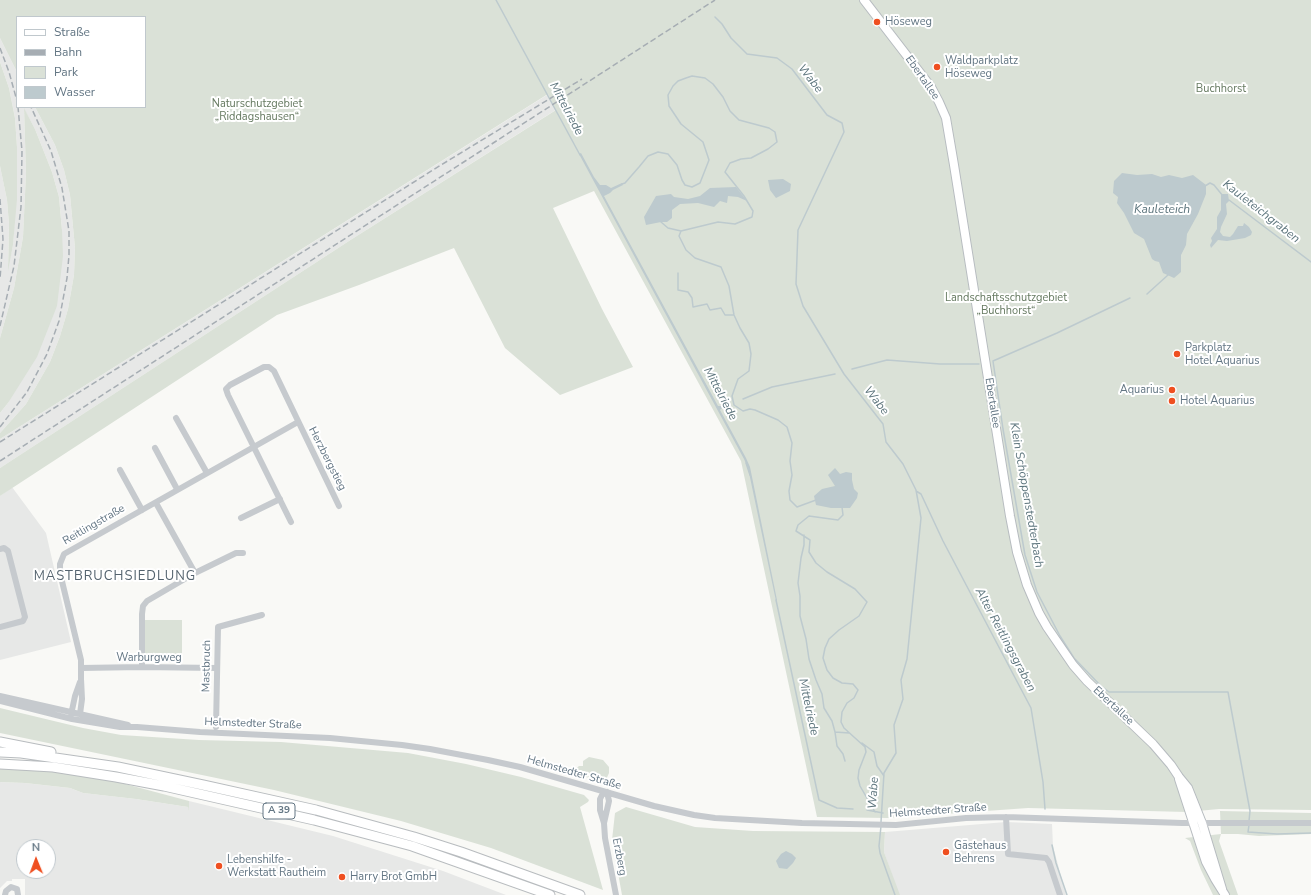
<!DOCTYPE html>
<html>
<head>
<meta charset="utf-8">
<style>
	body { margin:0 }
	#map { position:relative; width:1311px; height:895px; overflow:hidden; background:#f9f9f6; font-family:"Nunito Sans",sans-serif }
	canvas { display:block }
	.legend { position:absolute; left:16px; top:16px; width:130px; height:92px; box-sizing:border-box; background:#fff; border:1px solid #c0c8cd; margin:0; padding:5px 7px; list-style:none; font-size:12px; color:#627583 }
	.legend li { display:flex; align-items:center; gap:8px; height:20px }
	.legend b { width:20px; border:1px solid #c0c8cd }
	.north { position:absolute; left:16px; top:839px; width:40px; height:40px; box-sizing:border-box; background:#fff; border:1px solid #c0c8cd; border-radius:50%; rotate:359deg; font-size:11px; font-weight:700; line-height:16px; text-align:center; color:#627583 }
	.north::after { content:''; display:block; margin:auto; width:14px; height:18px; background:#ef4f20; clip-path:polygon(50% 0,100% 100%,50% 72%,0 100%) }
</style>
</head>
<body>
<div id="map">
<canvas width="1311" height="895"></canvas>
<ul class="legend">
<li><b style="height:5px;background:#fff"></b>Straße</li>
<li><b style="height:5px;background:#a6adb3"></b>Bahn</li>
<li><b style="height:11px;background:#dae1d7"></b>Park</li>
<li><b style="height:11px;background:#bdcace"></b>Wasser</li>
</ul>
<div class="north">N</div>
</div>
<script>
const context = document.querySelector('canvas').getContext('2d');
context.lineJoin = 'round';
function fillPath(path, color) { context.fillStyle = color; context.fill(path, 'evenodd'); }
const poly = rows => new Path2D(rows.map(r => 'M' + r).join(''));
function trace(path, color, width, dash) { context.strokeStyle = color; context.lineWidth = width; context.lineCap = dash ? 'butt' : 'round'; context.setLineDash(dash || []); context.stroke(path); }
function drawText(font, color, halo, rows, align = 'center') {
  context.font = font + ' "Nunito Sans",sans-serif'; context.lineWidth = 4; context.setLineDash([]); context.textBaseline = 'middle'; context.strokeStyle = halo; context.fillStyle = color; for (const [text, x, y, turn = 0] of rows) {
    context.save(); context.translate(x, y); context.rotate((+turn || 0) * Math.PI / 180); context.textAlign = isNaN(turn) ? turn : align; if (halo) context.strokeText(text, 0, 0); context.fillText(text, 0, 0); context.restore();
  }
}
fillPath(poly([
	[698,0,663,42,352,239,0,468,0,439],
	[0,38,17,72,17,107,35,107,55,145,64,170,70,195,75,248,74,275,68,309,60,336,50,362,26,404,0,433,0,413,8,403,62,230,59,197,52,172,35,129,24,109,26,173,23,237,14,288,0,338,0,166,7,200,9,224,8,266,13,245,17,177,17,147,15,118,9,88,0,62],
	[12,487,46,533,71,642,0,660,0,496],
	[0,782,25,783,70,788,83,793,136,799,188,807,189,809,189,801,333,836,443,871,506,895,25,895,25,879,12,879,12,881,7,881,0,888],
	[24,847,48,847,48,871,24,871],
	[1006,822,1052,824,1053,846,1066,895,899,895,884,852,885,832]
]), '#e7e8e7');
fillPath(poly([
	[0,0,1311,0,1311,810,1219,809,1187,812,1028,808,888,818,817,817,741,461,594,191,553,208,602,309,633,367,560,395,505,348,454,248,359,285,277,315,0,496,0,468,3,466,352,239,556,110,548,94,0,439,0,433,26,404,50,362,60,336,68,309,74,275,75,248,70,195,64,170,55,145,35,107,145,107,145,17,17,17,17,72,0,38],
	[0,62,9,88,15,118,17,147,17,199,13,245,8,271,9,224,7,200,0,166],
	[24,108,35,129,52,172,59,197,62,230,63,256,57,306,37,357,8,403,0,413,0,338,14,288,23,237,26,173],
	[145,620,182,620,182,662,147,661,144,657,144,653],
	[0,708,83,728,121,735,199,740,281,742,408,753,466,764,521,777,584,795,589,800,588,802,580,807,603,890,491,848,401,821,274,790,0,733],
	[589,757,603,760,609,767,609,773,605,782,571,773,579,766,583,766,583,761],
	[0,768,52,771,99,777,189,801,189,811,188,807,136,799,83,793,70,788,25,783,0,782],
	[626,807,695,827,753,831,885,832,884,852,900,895,622,895,612,840,615,813],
	[1220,811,1311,813,1311,834,1259,836,1238,834,1221,834,1219,841,1238,895,1213,895,1201,870,1190,841,1185,838,1221,834]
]), '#dae1d7');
fillPath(poly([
	[581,153,594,177,600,185,606,185,611,188,622,183,623,185,613,190,610,193,604,196,718,406,721,406,722,408,720,410,746,458,750,467,777,600,776,601,748,468,744,459,579,154],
	[1122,173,1137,175,1152,174,1161,177,1169,175,1182,178,1193,175,1206,185,1206,194,1198,214,1187,234,1186,245,1181,255,1181,272,1174,278,1163,273,1159,262,1155,261,1152,259,1144,239,1134,233,1124,213,1117,203,1118,197,1113,193,1114,181],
	[783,179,791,184,790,191,776,198,770,190,768,180],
	[736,187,747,201,738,197,728,196,727,203,720,201,714,207,698,203,680,204,672,210,672,218,667,222,661,222,646,225,644,217,656,196,671,194,674,197,688,199,700,196,710,188],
	[1221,194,1228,194,1229,201,1226,204,1227,214,1221,227,1220,232,1223,236,1230,237,1233,234,1238,226,1243,226,1244,223,1249,227,1252,232,1251,235,1245,238,1227,241,1218,240,1211,248,1210,245,1212,241,1211,238,1217,229,1217,217,1221,210],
	[835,468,840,474,846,472,852,473,852,480,854,489,858,493,857,498,850,508,831,508,816,505,814,496,822,489,835,486,828,475],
	[786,851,792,854,796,858,793,863,787,869,779,868,776,861,781,854]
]), '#bdcace');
trace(poly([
	[496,0,580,155],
	[715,17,722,24,731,38,747,54,777,58,792,69,827,115,842,123,844,132,798,230,796,284,803,306,844,374,883,424,886,442,903,464,916,490,921,518,907,659,901,680,903,699,894,725,896,753,884,773,881,822],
	[622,184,625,183,639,167,648,156,658,152,668,154,677,165,682,180,685,185,692,187,700,183,709,160,703,142,681,124,669,106,668,95,673,86,678,81,686,78,692,76,705,78,713,84,723,97,730,111,739,120,769,128,775,132,777,142,768,149,751,158,741,159,730,163,725,172,744,196,753,211,752,217,735,224,718,222,681,231,668,228,661,222],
	[1205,186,1210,183,1214,185,1223,196],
	[1229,200,1311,262],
	[681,231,679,236,686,250,695,258,721,267,729,286,734,315,740,328,749,343,751,354,749,371,738,379,732,396,734,405,743,411,750,409,755,410,778,420,787,427,792,443,790,461,792,475,789,491,790,500,797,507,816,500],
	[678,273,678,290,688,292,692,298,693,307,707,304,710,310,721,308,725,315,734,315],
	[1147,294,1168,275],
	[1130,298,1057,333,993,361,1003,429,1025,555,1037,592,1060,636,1074,658,1101,686,1109,692,1228,692,1250,811,1249,821],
	[852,369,887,360,940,364,979,364],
	[743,399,772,387,835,374],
	[746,463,750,475],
	[916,491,921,494,943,541,1031,708,1043,782,1045,809],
	[842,507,843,515,838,520,809,516,798,525,796,531,810,540,809,552,816,563,827,572,855,589,867,602,859,616,839,630,829,639,825,648,823,658,827,670,833,678,842,683,853,684,858,690,854,698,847,703,842,712,841,722,844,728,865,747,866,752,859,770,858,778,860,786,875,812],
	[804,535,804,545,801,558,798,583,800,596,800,616,806,639,809,659,816,680,822,694,824,708,832,721,835,732,849,733],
	[776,600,819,800,837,808,853,809],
	[835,732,837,746,843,754,845,761],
	[862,743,874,752,877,766,884,776],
	[867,810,883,813],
	[1249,825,1248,832,1277,834,1311,833],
	[881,826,879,846,880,853,895,895],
	[1052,845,1056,863,1067,895]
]), '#bdcace', 1.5);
const major = poly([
	[864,0,931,87,939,102,946,118,954,165,1010,516,1017,552,1027,585,1039,613,1047,627,1073,665,1087,681,1153,744,1171,765,1179,777,1188,788,1202,823,1222,889],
	[1179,779,1206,862,1215,879,1225,895]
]);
const highway = poly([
	[0,742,51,752],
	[0,752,21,753,118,767,203,785,316,810,414,837,461,852,580,895],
	[0,764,53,767,116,777,164,786,314,820,412,846,550,895]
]);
trace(major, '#b7bcc0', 10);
trace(highway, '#b8bcbf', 11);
trace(poly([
	[176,418,207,473],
	[155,448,177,489],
	[120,470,142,510],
	[156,503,195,573],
	[241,518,280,499],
	[291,522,228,395,226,389,230,385,264,367,269,367,274,371,339,506],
	[0,549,4,548,8,551,25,617,23,621,0,627],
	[142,667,142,614,143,606,147,601,195,573,236,553,243,553],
	[81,668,142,667,216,668],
	[0,696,128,725],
	[0,701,72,719,120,727,137,727,200,732,330,738,402,745,430,749,488,760,520,767,654,806,694,815,715,818,802,823,896,825,966,818,1006,817,1182,823,1311,823],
	[80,714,82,699,81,679,81,660,60,573,60,564,64,554,298,422],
	[71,715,75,696,80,682],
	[216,727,218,627,262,615],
	[607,792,602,795,600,799,600,810,604,823,605,838,616,895],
	[1006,817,1008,854,1046,858,1049,862,1060,895],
	[604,823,609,801,607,792],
	[5,895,6,891,11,887,17,889,18,895]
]), '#c6cace', 6);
trace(major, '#fff', 8);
trace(highway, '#fff', 9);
trace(poly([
	[0,48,9,72,17,101],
	[0,199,3,239,0,279],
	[0,326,14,266,21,207,22,151,18,107],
	[0,427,27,392,47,354,59,321,67,278,69,255,69,231,62,188,51,151,31,107],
	[0,442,441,165,582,79],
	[0,461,715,0]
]), '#a6adb3', 1.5, [6, 3]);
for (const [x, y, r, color] of [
	[877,22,4,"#ef4f20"],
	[937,67,4,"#ef4f20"],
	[1177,354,4,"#ef4f20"],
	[1172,390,4,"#ef4f20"],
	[1172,401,4,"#ef4f20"],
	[946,852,4,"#ef4f20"],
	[219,866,4,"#ef4f20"],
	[342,877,4,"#ef4f20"]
]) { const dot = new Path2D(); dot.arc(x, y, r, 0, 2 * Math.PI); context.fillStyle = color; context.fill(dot); trace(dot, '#fff', 1.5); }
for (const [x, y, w] of [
	[279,811,32]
]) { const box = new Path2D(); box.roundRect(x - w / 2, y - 8, w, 16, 3); context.fillStyle = '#fff'; context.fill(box); trace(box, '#627583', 1); }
drawText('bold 10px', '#627583', null, [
	["A 39",279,811]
]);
drawText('11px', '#627583', '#fff', [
	["Höseweg",885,22],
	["Waldparkplatz",945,61],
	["Höseweg",945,74],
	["Parkplatz",1185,348],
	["Hotel Aquarius",1185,361],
	["Aquarius",1164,390,"right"],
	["Hotel Aquarius",1180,401],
	["Gästehaus",954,846],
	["Behrens",954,859],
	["Lebenshilfe -",227,860],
	["Werkstatt Rautheim",227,873],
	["Harry Brot GmbH",350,877]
], 'left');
drawText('11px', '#627583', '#fff', [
	["Ebertallee",922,78,55],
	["Ebertallee",992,403,81],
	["Herzbergstieg",327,459,63],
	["Reitlingstraße",94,525,-30],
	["Warburgweg",149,658],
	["Mastbruch",207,666,-89],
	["Ebertallee",1113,706,43],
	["Helmstedter Straße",253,724,2],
	["Helmstedter Straße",574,773,16],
	["Helmstedter Straße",938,811,-4],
	["Erzberg",619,857,79]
]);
drawText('11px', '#667a61', '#fff', [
	["Buchhorst",1221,89],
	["Naturschutzgebiet",257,104],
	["„Riddagshausen“",257,117],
	["Landschaftsschutzgebiet",1006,298],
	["„Buchhorst“",1006,311]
]);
drawText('italic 12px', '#5d757d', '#fff', [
	["Wabe",810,79,52],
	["Mittelriede",566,109,62],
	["Kauleteich",1162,210],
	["Kauleteichgraben",1261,212,38],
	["Mittelriede",720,394,62],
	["Wabe",876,401,52],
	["Klein Schöppenstedterbach",1026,495,80],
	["Alter Reitlingsgraben",1005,640,62],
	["Mittelriede",808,707,78],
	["Wabe",874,793,-86]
]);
context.letterSpacing = '1px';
drawText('13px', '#54636e', '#fff', [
	["MASTBRUCHSIEDLUNG",115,577]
]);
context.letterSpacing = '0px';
</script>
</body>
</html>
